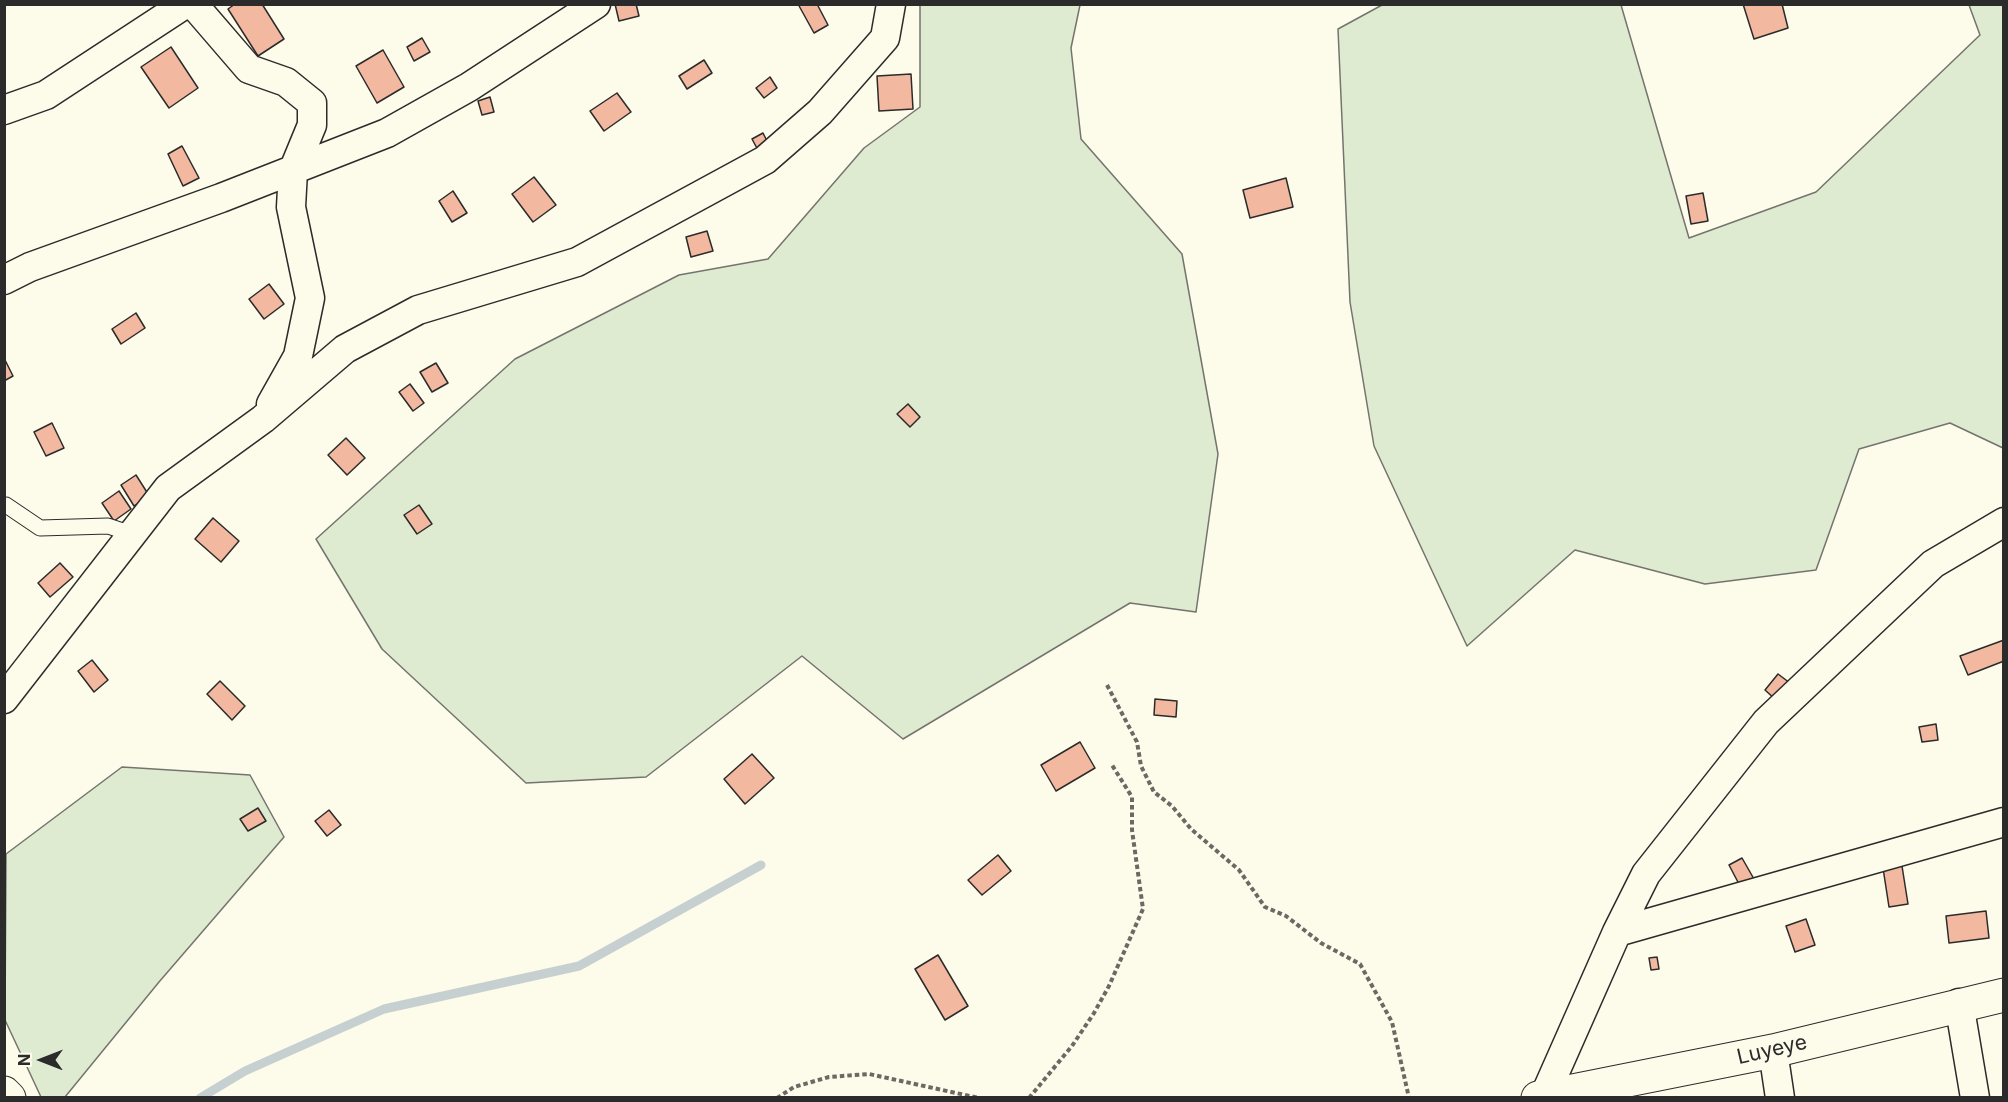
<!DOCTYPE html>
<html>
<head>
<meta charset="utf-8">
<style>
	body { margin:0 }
	#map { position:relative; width:2008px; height:1102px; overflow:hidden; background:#fdfbea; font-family:Inter,sans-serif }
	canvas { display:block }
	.frame { position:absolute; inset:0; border:6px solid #2b2b2b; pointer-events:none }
	.north { position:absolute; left:12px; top:1030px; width:60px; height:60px; -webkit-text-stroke:4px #fdfbea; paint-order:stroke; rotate:270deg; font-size:16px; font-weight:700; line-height:24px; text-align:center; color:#2b2b2b }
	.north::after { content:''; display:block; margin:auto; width:21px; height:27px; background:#2b2b2b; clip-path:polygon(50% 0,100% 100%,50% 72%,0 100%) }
</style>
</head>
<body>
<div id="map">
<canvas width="2008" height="1102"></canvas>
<div class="frame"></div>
<div class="north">N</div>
</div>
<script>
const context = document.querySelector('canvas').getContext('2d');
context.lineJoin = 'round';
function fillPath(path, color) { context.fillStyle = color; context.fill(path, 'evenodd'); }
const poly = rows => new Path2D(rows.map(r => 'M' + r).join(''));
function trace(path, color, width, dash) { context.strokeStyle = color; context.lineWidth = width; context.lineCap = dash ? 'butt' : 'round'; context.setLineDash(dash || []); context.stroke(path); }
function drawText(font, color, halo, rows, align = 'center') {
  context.font = font + ' Inter,sans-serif'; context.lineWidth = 4.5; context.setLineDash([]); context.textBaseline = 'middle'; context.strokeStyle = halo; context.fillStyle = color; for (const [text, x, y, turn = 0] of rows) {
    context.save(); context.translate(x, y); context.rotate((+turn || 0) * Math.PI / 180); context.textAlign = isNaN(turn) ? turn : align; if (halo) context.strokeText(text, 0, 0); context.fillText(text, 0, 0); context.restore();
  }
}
const green = poly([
	[920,5,1080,5,1071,48,1081,139,1182,254,1218,454,1196,612,1130,603,903,739,802,656,646,777,526,783,382,649,316,539,515,359,679,275,768,259,864,148,920,107,920,5],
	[1382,5,1621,5,1689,238,1816,192,1980,35,1969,5,2003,5,2003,448,1950,423,1859,449,1816,570,1705,584,1575,550,1467,646,1374,446,1350,302,1338,29,1382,5],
	[122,767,250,775,284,837,159,982,65,1097,41,1097,5,1020,6,854,122,767]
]);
fillPath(green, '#deebd1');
trace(green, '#74746e', 1.5);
trace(poly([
	[200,1098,245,1071,384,1009,579,966,761,865]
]), '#c7d0d0', 9);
const building = poly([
	[235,4,262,4,284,39,258,56,228,9,235,4],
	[615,4,636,4,639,16,619,21,615,4],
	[798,4,817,4,828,25,814,33,798,4],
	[1743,4,1782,4,1788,28,1754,39,1743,4],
	[422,38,430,52,414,61,407,47,422,38],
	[171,47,198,88,169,108,141,67,171,47],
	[383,50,404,87,377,103,356,66,383,50],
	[704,60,712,73,687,89,679,76,704,60],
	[911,74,913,109,879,111,877,76,911,74],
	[770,77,777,88,764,98,756,88,770,77],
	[617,93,631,112,604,131,590,111,617,93],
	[490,97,494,112,482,115,478,101,490,97],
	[763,133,770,147,759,152,752,139,763,133],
	[182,146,199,178,183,186,168,154,182,146],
	[534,177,556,205,533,222,512,194,534,177],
	[1286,178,1293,207,1250,218,1243,190,1286,178],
	[453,191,467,213,452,222,439,201,453,191],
	[1703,193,1708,221,1691,224,1686,196,1703,193],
	[707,231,713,251,691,257,686,237,707,231],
	[269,284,284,304,264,319,249,299,269,284],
	[136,313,145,328,121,344,112,329,136,313],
	[4,358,13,376,4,381,4,358],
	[436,363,448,383,432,392,420,372,436,363],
	[410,384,424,403,413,411,399,392,410,384],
	[908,404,920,417,910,427,897,414,908,404],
	[52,423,64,448,46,456,34,432,52,423],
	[346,438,365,458,347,475,328,455,346,438],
	[136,475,150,497,134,506,121,485,136,475],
	[119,491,131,509,114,521,102,503,119,491],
	[419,505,432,524,417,534,404,515,419,505],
	[213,518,239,541,221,562,195,539,213,518],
	[60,563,73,577,50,597,38,583,60,563],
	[2004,640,2004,661,1968,675,1960,656,2004,640],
	[92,660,108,680,94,692,78,671,92,660],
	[1778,674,1790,683,1776,700,1765,690,1778,674],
	[220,681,245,706,232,720,207,694,220,681],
	[1155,699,1177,701,1176,717,1154,715,1155,699],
	[1936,724,1938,740,1922,742,1919,727,1936,724],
	[1080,742,1095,768,1056,791,1041,765,1080,742],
	[752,754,774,778,745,804,724,779,752,754],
	[258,808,266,821,248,831,240,819,258,808],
	[329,810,341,825,327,836,315,821,329,810],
	[998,855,1011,871,982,895,968,880,998,855],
	[1742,858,1754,879,1740,886,1729,865,1742,858],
	[1902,866,1908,904,1889,907,1883,868,1902,866],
	[1986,911,1989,938,1949,943,1946,916,1986,911],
	[1806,919,1815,945,1795,952,1786,926,1806,919],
	[938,955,968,1006,945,1020,915,969,938,955],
	[1657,957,1659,969,1651,970,1649,958,1657,957]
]);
fillPath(building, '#f2b8a0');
trace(building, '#2b2b2b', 1.5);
const lane = poly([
	[6,505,40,528,108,526,132,534]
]);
const street = poly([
	[193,4,249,69,286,82,312,103,312,125,293,171,291,207,310,298,298,356,271,404],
	[4,110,46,95,185,4],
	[4,280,30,267,221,198,387,133,469,87,596,4],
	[4,699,168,488,263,419,345,349,418,310,577,262,765,160,820,112,885,38,891,4],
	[1617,932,2004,822],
	[1959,1003,1975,1098],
	[1773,1051,1780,1098],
	[1544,1097,1617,932,1646,874,1766,722,1933,564,2004,522]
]);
const secondary = poly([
	[4,1093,9,1098],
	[1538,1098,1773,1051,2004,995]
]);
trace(lane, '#2b2b2b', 17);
trace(street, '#2b2b2b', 31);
trace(secondary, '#2b2b2b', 35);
trace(poly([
	[1107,685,1137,742,1141,766,1154,792,1172,806,1191,829,1239,870,1265,907,1286,916,1321,943,1360,964,1392,1022,1409,1098],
	[777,1098,794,1087,829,1077,869,1074,979,1098],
	[1029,1098,1072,1046,1094,1013,1109,986,1143,909,1132,830,1132,797,1112,765]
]), '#6a6964', 4, [4.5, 3]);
trace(lane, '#fdfbea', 15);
trace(street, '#fdfbea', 28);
trace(secondary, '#fdfbea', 33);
drawText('21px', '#2b2b2b', '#fdfbea', [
	["Luyeye",1772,1050,-13]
]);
</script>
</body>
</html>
